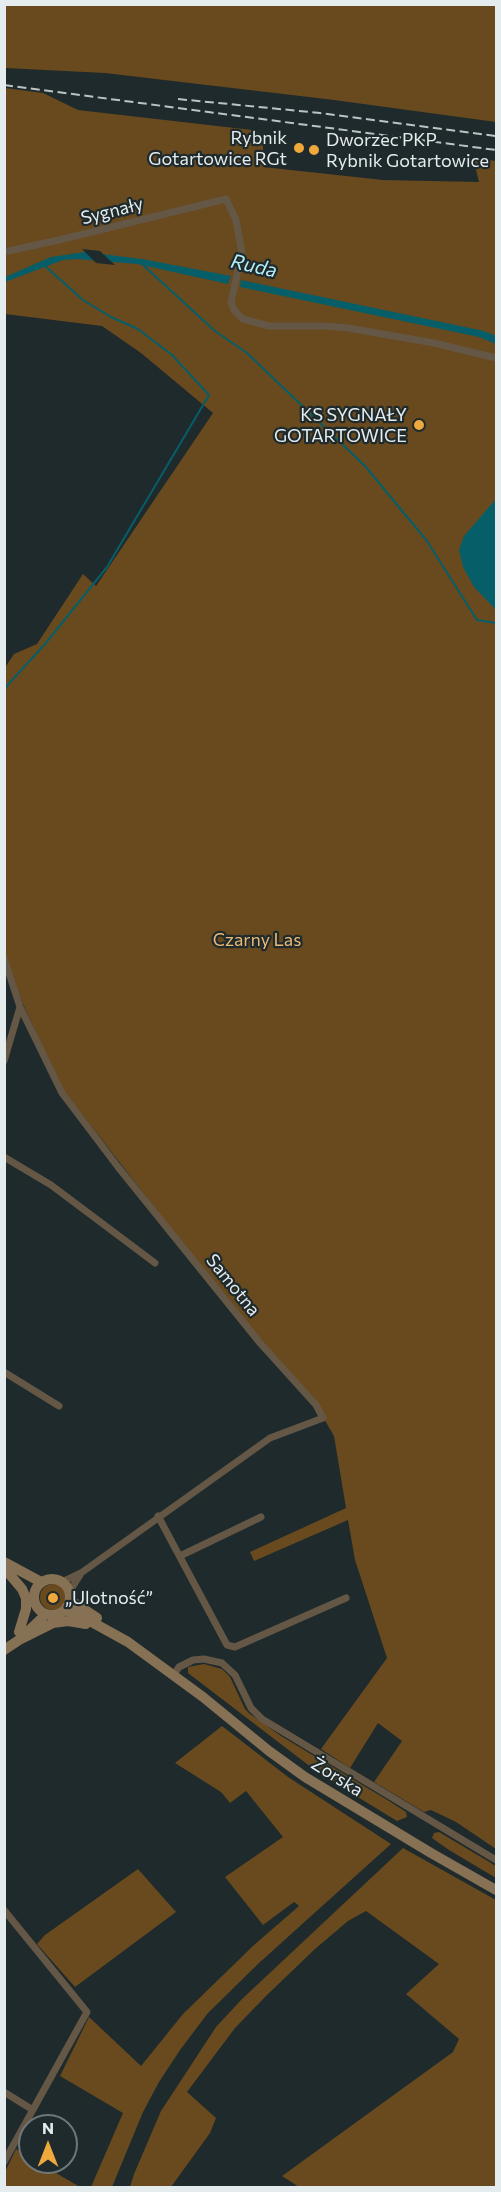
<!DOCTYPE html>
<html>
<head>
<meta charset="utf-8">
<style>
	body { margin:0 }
	#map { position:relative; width:501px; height:2192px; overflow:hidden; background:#1f2a2c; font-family:Commissioner,sans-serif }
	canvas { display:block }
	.frame { position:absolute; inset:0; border:6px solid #e5ecee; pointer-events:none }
	.north { position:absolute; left:18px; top:2114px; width:60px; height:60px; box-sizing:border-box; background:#1f2a2c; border:2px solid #6e787a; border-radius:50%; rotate:0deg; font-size:16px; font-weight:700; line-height:24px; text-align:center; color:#e5ecee }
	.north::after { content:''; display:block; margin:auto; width:21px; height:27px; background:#eea83c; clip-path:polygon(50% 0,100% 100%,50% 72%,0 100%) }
</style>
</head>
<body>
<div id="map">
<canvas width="501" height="2192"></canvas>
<div class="frame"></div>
<div class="north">N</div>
</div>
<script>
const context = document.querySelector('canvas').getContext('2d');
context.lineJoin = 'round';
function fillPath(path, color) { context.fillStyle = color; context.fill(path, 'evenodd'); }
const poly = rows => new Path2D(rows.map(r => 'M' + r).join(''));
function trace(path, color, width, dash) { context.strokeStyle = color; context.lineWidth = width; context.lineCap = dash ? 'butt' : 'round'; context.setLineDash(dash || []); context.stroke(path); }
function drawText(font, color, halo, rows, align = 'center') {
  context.font = font + ' Commissioner,sans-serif'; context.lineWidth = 4.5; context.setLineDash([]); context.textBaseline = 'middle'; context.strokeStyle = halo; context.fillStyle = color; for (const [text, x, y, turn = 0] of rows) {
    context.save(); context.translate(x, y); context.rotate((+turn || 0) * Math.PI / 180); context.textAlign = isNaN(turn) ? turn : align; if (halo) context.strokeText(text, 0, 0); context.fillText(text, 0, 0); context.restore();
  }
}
fillPath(poly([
	[5,4,496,5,496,122,334,100,105,73,5,68],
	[5,88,43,93,78,110,252,130,263,135,263,167,383,180,479,182,473,158,496,161,496,1849,456,1822,431,1810,424,1812,374,1782,402,1741,378,1723,350,1768,321,1749,387,1658,355,1560,348,1520,254,1561,250,1552,346,1508,334,1436,316,1405,260,1343,61,1087,22,1002,4,950,4,669,14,654,37,644,83,574,96,586,213,413,141,353,102,326,5,314],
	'40 1597a13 13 0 1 1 26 0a13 13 0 1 1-26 0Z',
	[204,1664,222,1669,230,1677,245,1709,250,1714,281,1736,389,1801,406,1812,407,1817,397,1821,320,1774,188,1673,188,1667],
	[222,1726,288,1777,391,1844,259,1963,208,2013,180,2050,159,2082,143,2112,112,2187,91,2187,123,2113,60,2076,89,2017,141,2066,183,2014,254,1945,299,1906,294,1902,263,1925,225,1877,283,1837,246,1791,230,1803,221,1792,175,1763],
	[439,1832,496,1866,496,1878,449,1850,432,1838,434,1833],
	[403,1848,496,1900,496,2187,299,2187,282,2176,453,2052,459,2039,406,1994,439,1964,366,1911,348,1921,315,1949,266,1996,235,2028,187,2092,216,2118,210,2133,171,2187,130,2187,134,2174,161,2111,216,2027,241,2000],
	[138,1869,176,1912,75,1987,37,1944,45,1935],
	[16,2149,30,2158,30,2162,37,2162,80,2187,5,2187,5,2172]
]), '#684a1e');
fillPath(poly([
	[85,252,142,259,231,276,228,284,137,264,77,259,63,260,5,282,5,277,51,257],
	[241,280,484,331,496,336,496,344,479,337,240,287],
	[496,499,496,610,474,587,463,567,459,550,464,536]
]), '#065e69');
fillPath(poly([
	[82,249,100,251,115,265,96,263]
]), '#1f2a2c');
trace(poly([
	[143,265,215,331,247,353,365,466,427,541,477,620,496,623],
	[4,689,45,644,107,567,209,395,172,355,138,329,111,317,83,300,45,266]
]), '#065e69', 2);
trace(poly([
	[4,252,59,240,226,199,236,220,242,253,231,302,234,310,243,319,269,326,326,326,348,328,434,343,496,358],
	[4,958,20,1007,62,1093,118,1167,260,1343,316,1405,323,1418,270,1438,81,1573,62,1582],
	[4,1061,20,1007],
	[4,1157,51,1185,155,1263],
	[4,1372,59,1406],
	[158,1516,227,1645,235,1647,346,1598],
	[180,1556,261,1517],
	[70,1591,80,1575],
	[173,1676,179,1667,193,1660,204,1659,222,1663,235,1675,251,1708,262,1719,496,1860],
	[4,1910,87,2012,4,2162],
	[4,2092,33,2110]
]), '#655745', 7);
trace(poly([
	[4,1562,41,1582],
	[5,1569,22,1589,26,1598,26,1609,19,1632],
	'34 1597a18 18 0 1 1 36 0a18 18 0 1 1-36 0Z',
	[70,1600,97,1618],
	[65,1610,90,1621,128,1642,203,1697,269,1751,305,1777,431,1853,496,1890],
	[19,1640,53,1623,68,1621,86,1624],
	[4,1650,19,1640,46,1614]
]), '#877154', 10);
trace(poly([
	[4,85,496,150],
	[178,99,320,113,496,136]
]), '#bcc3c5', 2, [9, 4.5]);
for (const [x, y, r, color] of [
	[299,148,6,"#eea83c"],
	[314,150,6,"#eea83c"],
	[419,425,6,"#eea83c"],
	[53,1598,6,"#eea83c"]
]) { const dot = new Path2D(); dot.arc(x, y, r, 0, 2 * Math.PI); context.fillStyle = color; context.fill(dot); trace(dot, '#1f2a2c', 2); }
drawText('18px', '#e5ecee', '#1f2a2c', [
	["Rybnik",287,138],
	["Gotartowice RGt",287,159],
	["Dworzec PKP",326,140,"left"],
	["Rybnik Gotartowice",326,161,"left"],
	["KS SYGNAŁY",407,415],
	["GOTARTOWICE",407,436],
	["„Ulotność”",65,1598,"left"]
], 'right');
drawText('18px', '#e5ecee', '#1f2a2c', [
	["Sygnały",112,211,-14],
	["Samotna",233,1285,51],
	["Żorska",337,1777,32]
]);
drawText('18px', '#eab873', '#1f2a2c', [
	["Czarny Las",257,940]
]);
drawText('italic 20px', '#b2eff9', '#1f2a2c', [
	["Ruda",254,266,13]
]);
</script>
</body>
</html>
